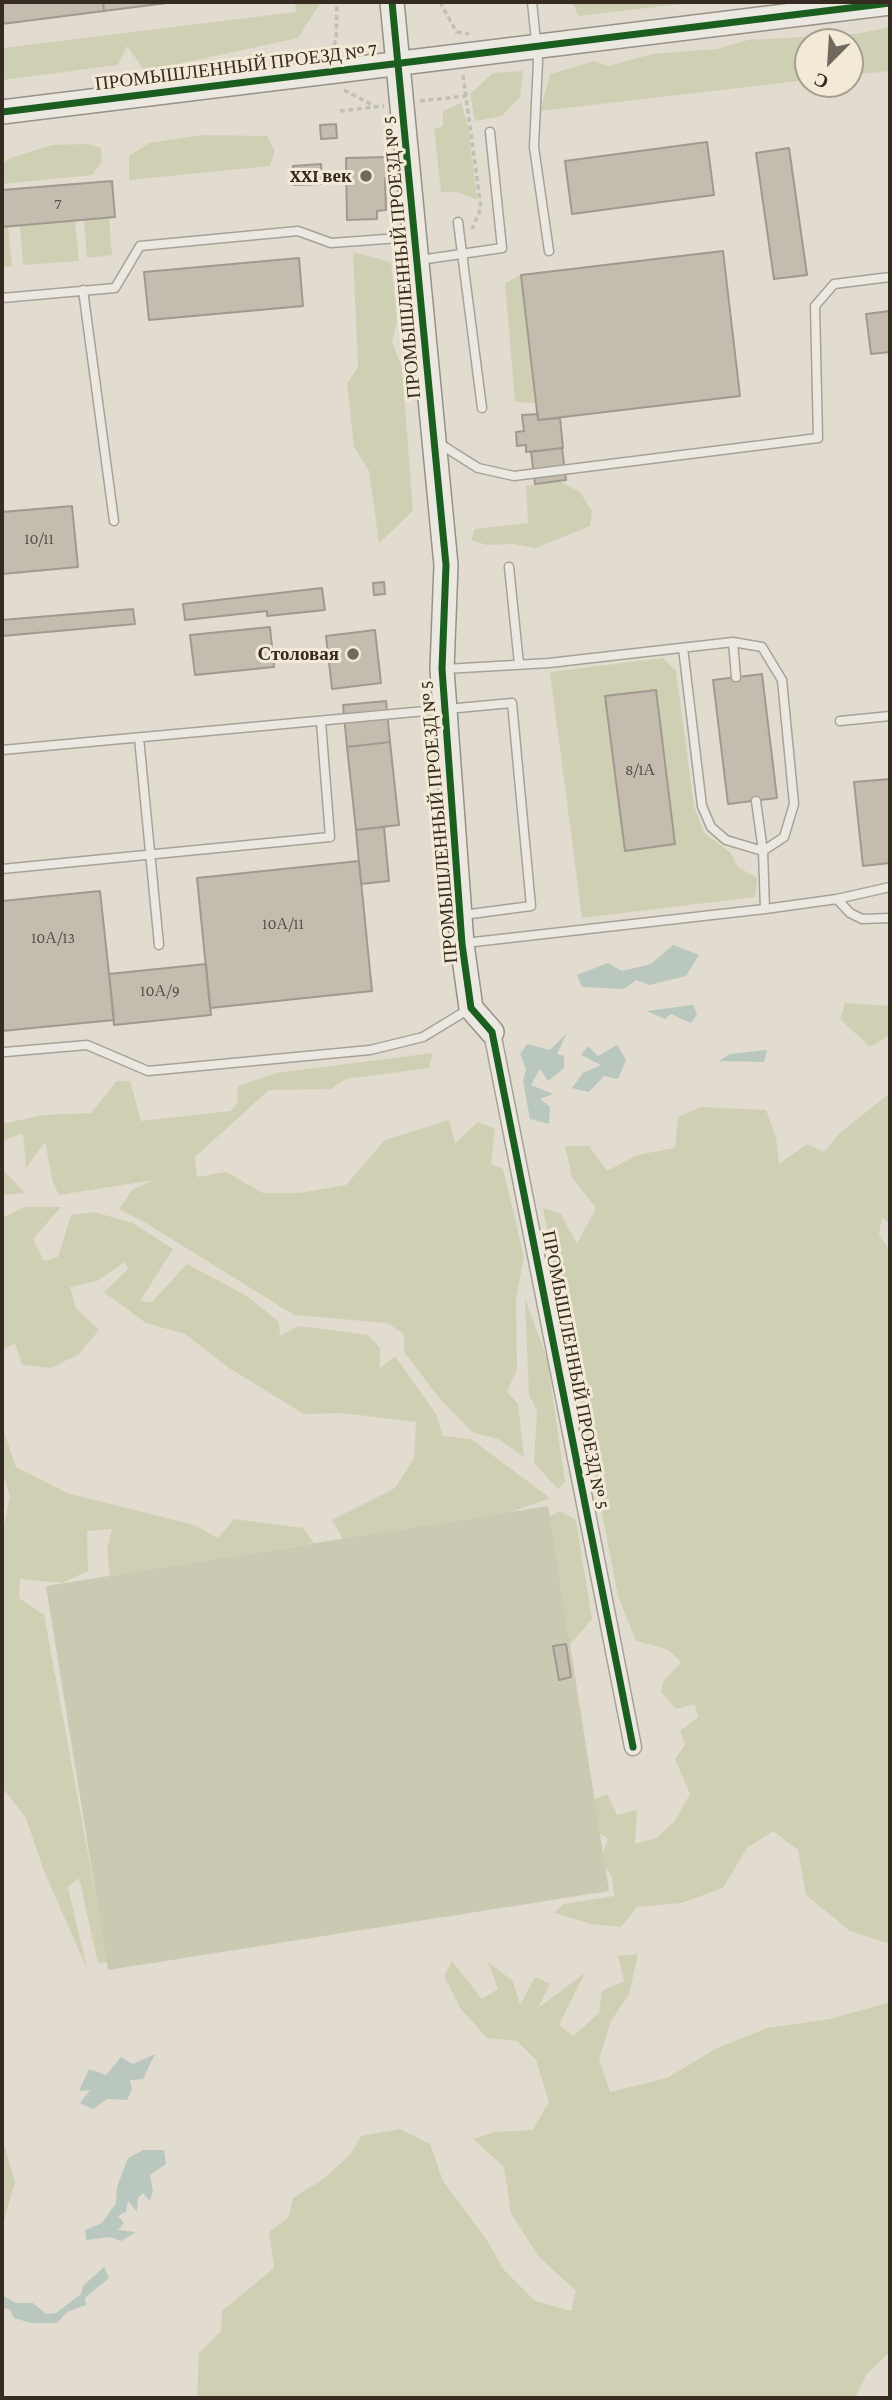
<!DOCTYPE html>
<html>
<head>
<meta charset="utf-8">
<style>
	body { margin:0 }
	#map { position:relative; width:892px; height:2400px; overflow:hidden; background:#e1dccf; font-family:"Crimson Pro",serif }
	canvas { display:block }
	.frame { position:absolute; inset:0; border:4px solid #352b21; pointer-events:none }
	.north { position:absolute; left:794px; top:28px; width:70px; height:70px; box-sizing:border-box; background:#f2ead6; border:2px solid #a69e8e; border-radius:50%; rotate:204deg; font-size:19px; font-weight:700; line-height:28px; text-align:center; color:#352b21 }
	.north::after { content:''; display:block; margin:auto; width:24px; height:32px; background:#71695e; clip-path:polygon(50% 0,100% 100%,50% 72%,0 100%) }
</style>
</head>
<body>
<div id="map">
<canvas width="892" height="2400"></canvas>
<div class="frame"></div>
<div class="north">С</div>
</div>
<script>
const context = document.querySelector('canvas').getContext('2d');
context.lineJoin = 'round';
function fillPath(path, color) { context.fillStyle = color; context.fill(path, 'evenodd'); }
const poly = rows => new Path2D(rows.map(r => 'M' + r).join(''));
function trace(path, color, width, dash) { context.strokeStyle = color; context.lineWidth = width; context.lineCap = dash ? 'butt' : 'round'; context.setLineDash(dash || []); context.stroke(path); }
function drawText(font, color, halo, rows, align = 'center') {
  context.font = font + ' "Crimson Pro",serif'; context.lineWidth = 6; context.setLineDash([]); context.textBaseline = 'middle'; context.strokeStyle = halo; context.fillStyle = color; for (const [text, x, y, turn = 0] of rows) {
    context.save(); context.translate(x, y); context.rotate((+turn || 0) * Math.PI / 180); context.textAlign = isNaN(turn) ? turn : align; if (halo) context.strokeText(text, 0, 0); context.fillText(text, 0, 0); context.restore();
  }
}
fillPath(poly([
	[295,2,321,2,298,38,145,71,127,46,118,65,2,80,2,48,296,12],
	[562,2,699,2,578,16,574,5],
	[890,27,890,71,850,75,850,42,808,42,808,80,540,111,550,74,595,61,608,66,652,54,717,49,748,40,855,34],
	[523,71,520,97,502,116,475,121,470,94,493,73],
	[461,103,468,126,477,200,457,192,441,192,434,129,443,126,443,111],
	[202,135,267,136,275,151,270,166,129,180,129,156,149,143],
	[87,144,101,148,102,162,92,175,2,184,2,164,10,158,52,145],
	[109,218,112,255,87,258,84,220],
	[75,221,79,261,23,265,20,226],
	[2,227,8,227,12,266,2,267],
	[353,252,391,262,397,321,392,342,402,368,413,511,379,543,369,471,354,447,347,384,358,367],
	[521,275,536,403,515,402,505,283],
	[559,481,580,492,592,511,590,526,535,548,513,544,487,545,471,540,475,529,528,523,526,486],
	[663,658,676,671,694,806,704,833,730,852,738,867,757,878,755,897,582,918,550,672],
	[845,1003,890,1006,890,1035,870,1047,840,1019],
	[433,1053,429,1068,346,1079,331,1089,269,1090,195,1157,197,1177,226,1172,263,1193,299,1193,346,1185,385,1140,449,1120,455,1143,478,1122,495,1129,491,1164,503,1169,524,1257,516,1299,517,1369,507,1392,518,1404,524,1457,498,1439,472,1432,440,1399,404,1352,404,1334,387,1323,294,1315,146,1223,119,1209,132,1190,154,1180,59,1195,53,1183,45,1142,26,1168,23,1133,2,1141,2,1124,43,1115,91,1113,117,1081,130,1081,141,1121,231,1111,237,1103,238,1086,276,1073],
	[890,1093,890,1223,882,1218,879,1234,890,1251,890,1944,850,1931,806,1895,798,1850,773,1831,747,1848,723,1888,681,1903,637,1907,621,1927,591,1924,554,1913,564,1904,614,1896,612,1876,600,1861,608,1839,593,1829,590,1801,607,1794,617,1815,637,1810,635,1844,656,1838,674,1822,690,1794,675,1759,685,1745,680,1731,698,1717,695,1704,676,1709,661,1692,663,1682,681,1662,667,1649,636,1641,618,1596,543,1208,561,1214,577,1244,596,1208,572,1178,565,1146,589,1146,607,1171,637,1155,675,1148,678,1117,700,1107,766,1110,776,1137,779,1164,807,1144,824,1152,840,1133],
	[2,1169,25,1193,5,1195,2,1193],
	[25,1207,61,1207,33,1239,44,1261,58,1257,71,1215,94,1212,133,1223,173,1249,140,1301,152,1302,187,1264,247,1296,279,1322,280,1336,299,1326,368,1335,380,1348,380,1368,395,1356,436,1414,443,1436,471,1439,550,1498,511,1512,343,1539,332,1520,395,1488,414,1458,416,1422,342,1413,304,1414,229,1368,185,1334,146,1323,104,1292,128,1269,125,1262,97,1281,70,1287,76,1308,99,1330,79,1354,51,1368,22,1365,15,1343,2,1350,2,1218],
	[525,1299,547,1358,565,1482,558,1489,534,1463,537,1410,529,1395],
	[2,1426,16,1467,67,1493,194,1525,218,1538,234,1519,303,1528,314,1543,110,1576,107,1549,112,1529,87,1531,88,1571,62,1583,20,1579,19,1598,44,1615,108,1962,98,1963,79,1878,68,1887,87,1969,44,1871,26,1818,2,1787,2,1536,10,1496,2,1471],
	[559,1511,576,1520,592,1619,570,1645,549,1517],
	[638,1954,629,1994,611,2021,599,2059,610,2092,667,2078,717,2048,767,2028,830,2019,890,2002,890,2352,866,2375,855,2398,197,2398,199,2353,221,2331,222,2311,274,2268,269,2232,289,2217,293,2198,323,2179,350,2155,361,2136,400,2129,430,2144,443,2181,487,2240,503,2269,535,2301,571,2311,576,2291,538,2256,511,2213,504,2167,473,2139,495,2132,533,2130,549,2102,536,2060,517,2041,487,2038,461,2009,444,1976,452,1961,482,1999,498,1989,488,1962,513,1981,520,2005,535,1977,550,1984,538,2008,585,1973,559,2025,573,2036,599,2013,602,1991,624,1981,618,1956],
	[2,2137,15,2182,2,2228]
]), '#cfd0b3');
fillPath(poly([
	[548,1506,609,1891,108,1970,46,1586]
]), '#cacab2');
fillPath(poly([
	[673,945,699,955,686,976,649,985,636,980,624,989,582,987,577,975,608,963,622,971,651,964],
	[693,1005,697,1014,691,1023,671,1014,665,1019,647,1011],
	[567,1033,557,1054,564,1056,564,1068,548,1081,540,1069,531,1085,553,1094,540,1099,550,1107,549,1124,530,1119,523,1081,526,1069,520,1054,527,1044,550,1050],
	[617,1045,626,1060,618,1079,604,1076,589,1092,572,1088,583,1073,601,1065,581,1055,588,1046,598,1056],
	[767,1050,764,1062,719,1061,730,1054],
	[155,2054,143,2079,130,2080,132,2089,127,2100,107,2099,93,2109,80,2103,90,2090,79,2091,89,2069,106,2075,121,2057,133,2064],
	[143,2150,164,2150,166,2164,150,2175,153,2191,150,2201,143,2193,138,2198,137,2212,128,2201,126,2212,118,2216,124,2223,118,2230,136,2232,121,2241,110,2237,86,2240,85,2230,102,2223,116,2203,117,2187,128,2158],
	[104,2267,109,2278,85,2298,86,2305,67,2312,57,2323,31,2323,14,2318,9,2309,2,2308,2,2295,16,2303,33,2303,46,2314,56,2313,81,2294,83,2286]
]), '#b9c7bf');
const building = poly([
	[2,2,103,2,104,11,2,24,2,2],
	[103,2,175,2,104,11,103,2],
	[336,124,337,138,321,139,320,125,336,124],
	[707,142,714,195,572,214,565,161,707,142],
	[789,148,807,275,774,279,756,153,789,148],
	[389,157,389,178,385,178,386,210,377,211,377,219,347,220,346,158,389,157],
	[321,164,322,184,294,185,293,166,321,164],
	[112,181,115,217,2,227,2,190,112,181],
	[723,251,740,396,538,420,521,275,723,251],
	[299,258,303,306,149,320,144,272,299,258],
	[890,311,890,352,871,354,866,314,890,311],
	[538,414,538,420,560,418,563,448,526,452,526,445,517,446,516,432,524,431,522,415,538,414],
	[562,448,566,480,535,484,531,452,562,448],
	[72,506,78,567,2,574,2,512,72,506],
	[384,582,385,594,374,595,373,583,384,582],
	[322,588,325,610,267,616,267,611,185,620,183,604,322,588],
	[133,609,135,624,2,636,2,620,133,609],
	[270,627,274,667,195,675,190,635,270,627],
	[375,630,381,683,332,689,326,636,375,630],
	[762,674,777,798,728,804,713,680,762,674],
	[656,690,675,844,625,851,605,696,656,690],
	[386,701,390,742,347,747,343,705,386,701],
	[390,742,399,825,356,830,347,747,390,742],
	[890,779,890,863,863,866,854,782,890,779],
	[384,827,389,881,361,884,356,830,384,827],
	[359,861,372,991,210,1008,197,878,359,861],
	[100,891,114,1020,2,1031,2,901,100,891],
	[206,964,211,1015,114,1025,109,974,206,964],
	[566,1644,571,1677,559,1680,553,1646,566,1644]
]);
fillPath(building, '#c5bcb0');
trace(building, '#a1998f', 2);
const lane = poly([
	[532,2,538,61,534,147,549,251],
	[458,222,482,408],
	[420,260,502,248,490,132],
	[83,290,114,521],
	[2,298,115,288,140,246,298,231,331,243,413,237],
	[437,442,478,468,514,476,818,438,815,306,834,284,890,277],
	[509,567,519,664],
	[683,648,702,806,711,827,726,840,763,851,784,837,794,804,782,680,762,647,733,642],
	[445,669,549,663,733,642,736,677],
	[840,721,890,716],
	[139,738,159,945],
	[2,750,512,703,531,906,463,915],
	[756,801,763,851,765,909],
	[2,869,330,837,321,722],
	[837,899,850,913,862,919,890,918],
	[465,943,765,909,837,899,890,887],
	[5,1052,87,1045,148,1071,370,1050,423,1037,469,1009]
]);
const street = poly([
	[492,1032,633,1747]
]);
const secondary = poly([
	[392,2,446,565,442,669,462,944,471,1008,492,1032],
	[2,112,890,3]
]);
trace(lane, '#a7a298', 11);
trace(street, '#a7a298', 19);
trace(secondary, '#979188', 26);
trace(poly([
	[440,2,457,33],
	[457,32,469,34],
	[331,53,336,40,337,2],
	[463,75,481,208,472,229],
	[344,90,376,107],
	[420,101,466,96],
	[340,111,384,106]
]), '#c2bfb7', 3.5, [5, 3.5]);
trace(lane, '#eae8e0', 8);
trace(street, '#eae8e0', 16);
trace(secondary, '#eae8e0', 23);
trace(poly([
	[392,2,446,565,442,669,462,944,471,1008,492,1032,633,1747],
	[2,112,890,3]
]), '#1b5e20', 7);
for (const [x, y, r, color] of [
	[366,176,7,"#71695e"],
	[353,654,7,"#71695e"]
]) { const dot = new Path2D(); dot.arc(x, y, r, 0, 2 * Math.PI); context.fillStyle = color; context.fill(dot); trace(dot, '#f2ead6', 2.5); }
drawText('16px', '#594f45', null, [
	["7",58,204],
	["10/11",39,539],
	["8/1А",640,770],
	["10А/11",283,924],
	["10А/13",53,938],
	["10А/9",160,991]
]);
drawText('19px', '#352b21', '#f2ead6', [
	["ПРОМЫШЛЕННЫЙ ПРОЕЗД № 7",236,67,-7],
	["ПРОМЫШЛЕННЫЙ ПРОЕЗД № 5",402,257,-95],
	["ПРОМЫШЛЕННЫЙ ПРОЕЗД № 5",439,822,-95],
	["ПРОМЫШЛЕННЫЙ ПРОЕЗД № 5",575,1370,79]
]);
drawText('bold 19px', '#352b21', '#f2ead6', [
	["XXI век",352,176],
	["Столовая",339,654]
], 'right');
</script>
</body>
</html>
